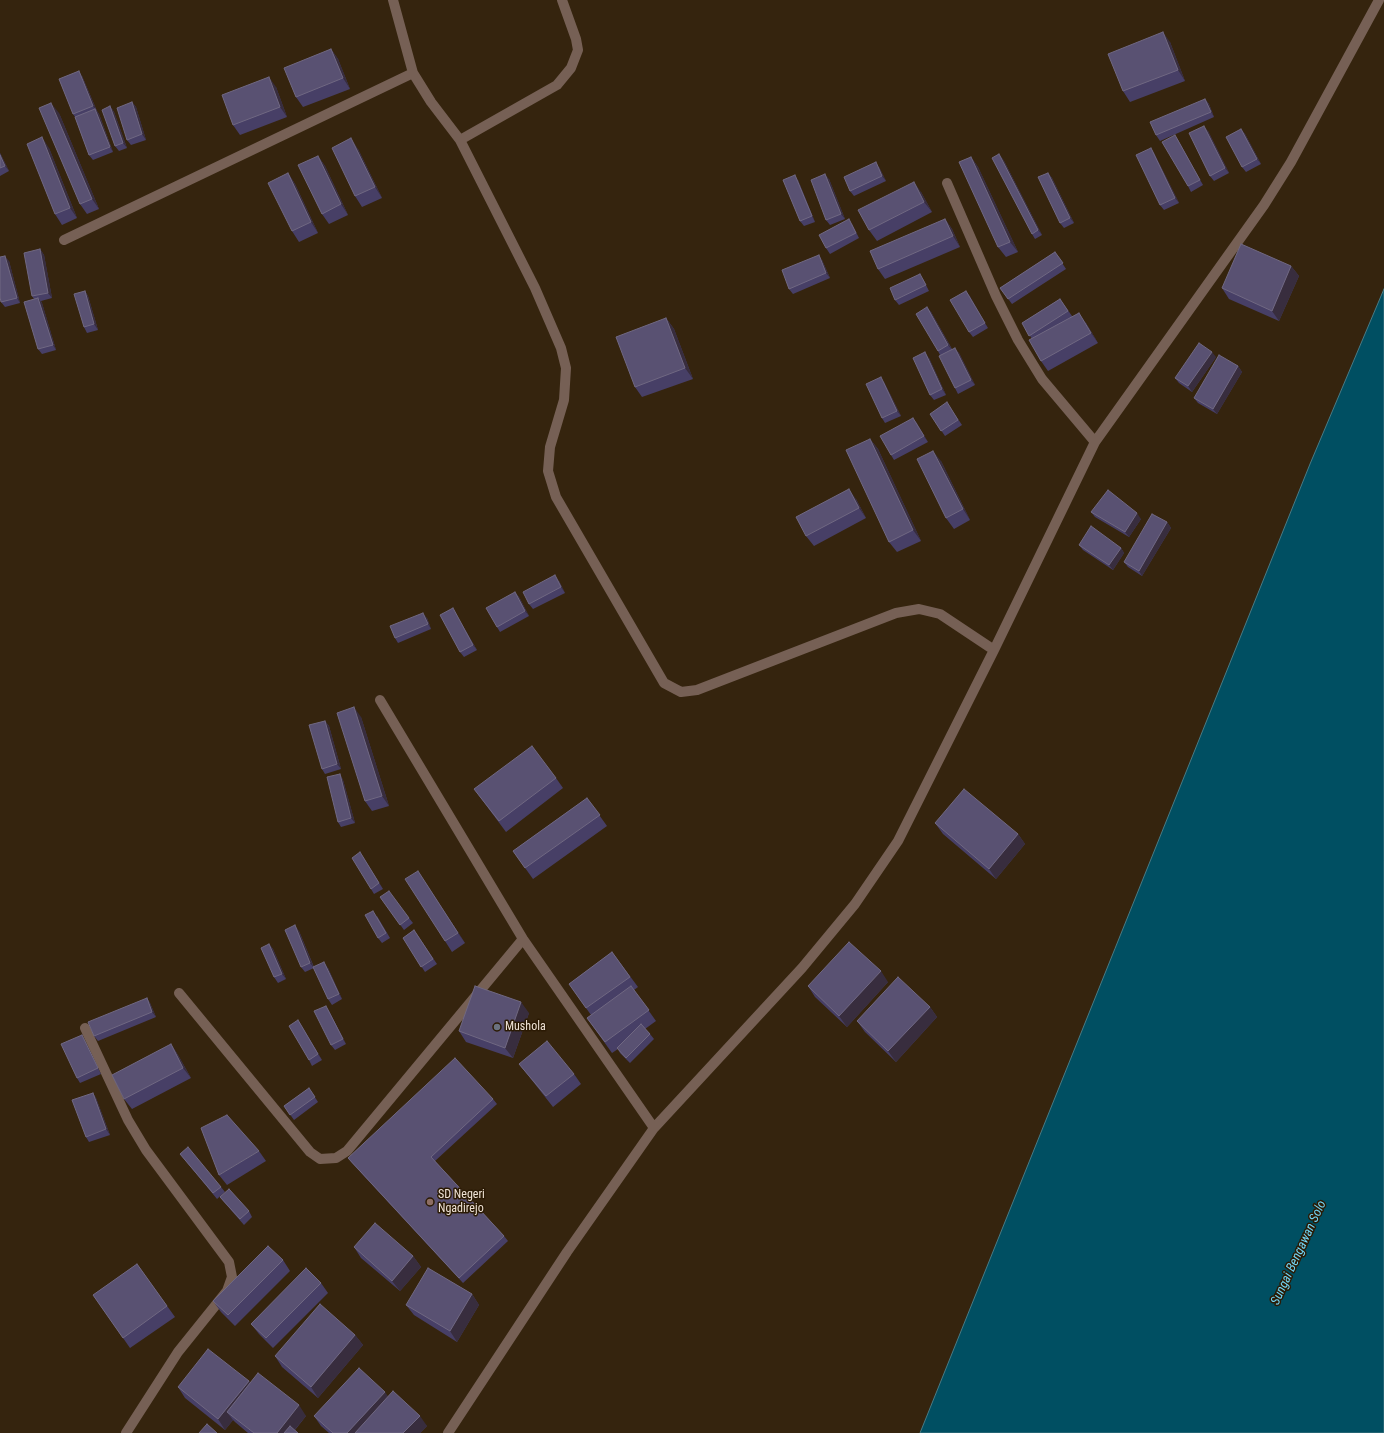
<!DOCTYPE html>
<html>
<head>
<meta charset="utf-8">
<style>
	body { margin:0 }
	canvas { display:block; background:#35240e }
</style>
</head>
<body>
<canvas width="1384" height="1433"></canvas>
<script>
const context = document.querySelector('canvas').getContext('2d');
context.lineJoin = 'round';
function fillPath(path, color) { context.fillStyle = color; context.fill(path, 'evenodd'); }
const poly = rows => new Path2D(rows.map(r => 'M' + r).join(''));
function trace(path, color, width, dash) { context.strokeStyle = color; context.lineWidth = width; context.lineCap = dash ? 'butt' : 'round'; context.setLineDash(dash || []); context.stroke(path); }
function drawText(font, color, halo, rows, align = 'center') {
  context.font = font + ' "Roboto Condensed",sans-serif'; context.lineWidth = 3; context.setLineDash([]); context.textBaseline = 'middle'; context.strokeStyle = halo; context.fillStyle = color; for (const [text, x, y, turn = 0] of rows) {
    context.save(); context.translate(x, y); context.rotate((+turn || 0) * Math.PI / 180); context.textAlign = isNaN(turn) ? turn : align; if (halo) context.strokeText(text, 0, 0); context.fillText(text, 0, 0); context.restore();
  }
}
const water = poly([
	[1384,289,1384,1433,920,1433,1310,464,1384,289]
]);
fillPath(water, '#004f62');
trace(water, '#487b85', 1);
trace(poly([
	[393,0,413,73,431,102,460,140,535,288,561,348,566,368,564,400,550,447,548,471,556,497,664,683,681,692,697,690,896,613,919,609,940,614,994,650],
	[460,140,557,85,571,68,578,50,576,39,562,0],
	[947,183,996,296,1018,340,1042,379,1095,442],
	[64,240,413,73],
	[380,700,523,939,654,1128],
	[179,993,310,1152,320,1159,336,1158,347,1151,523,939],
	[85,1028,128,1120,146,1150,229,1262,232,1277,227,1291,178,1352,126,1433],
	[448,1433,567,1252,654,1128,802,968,855,904,898,841,994,650,1095,442,1264,205,1291,162,1379,0]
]), '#766055', 10);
fillPath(poly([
	[1170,42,1185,81,1130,102,1123,91],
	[331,49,338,59,350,89,303,107,296,97],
	[82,76,97,111,99,114,113,152,93,160,89,155,75,117,73,114],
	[276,87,287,117,240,135,233,125],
	[1205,99,1209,104,1214,117,1160,141,1156,135],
	[132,102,136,107,146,140,131,145,127,140],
	[110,106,114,112,127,148,119,151,115,146],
	[59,113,99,209,87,214,80,204],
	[1241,129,1245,134,1261,164,1246,172,1242,167],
	[1208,131,1229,173,1214,181,1210,176],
	[1175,135,1178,140,1203,185,1191,192,1188,186],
	[49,148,77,218,62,225,55,214],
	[1151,148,1154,153,1179,203,1164,210,1160,205],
	[358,149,382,198,362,207,355,196],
	[0,153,9,171,0,176],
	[318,156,325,166,348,215,329,224,322,214],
	[971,157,978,167,1018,252,1006,257,998,247],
	[1003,159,1042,235,1035,239,1032,234],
	[879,167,886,181,854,196,850,191],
	[288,173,295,184,318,233,299,242,292,231],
	[1048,173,1052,178,1074,223,1064,228,1060,223],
	[829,179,845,219,830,225,826,220],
	[798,180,815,222,804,226,800,221],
	[921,192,932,212,877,241,869,230],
	[945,219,952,229,960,247,885,279,878,269],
	[852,224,859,238,830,254,826,248],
	[40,249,44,255,52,298,41,301,42,303,56,350,42,354,38,349,34,299,32,296],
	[1055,252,1066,269,1012,304,1000,288],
	[822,260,830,278,793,294,789,289],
	[9,261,20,303,5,307,1,302],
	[1291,266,1299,276,1279,321,1229,299,1222,288],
	[923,279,929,291,899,305,895,300],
	[85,291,88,296,98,330,87,333,84,327],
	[966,291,988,328,973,337,969,332],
	[1060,299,1072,316,1086,323,1098,343,1048,371,1041,361,1032,339,1022,323],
	[927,307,931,312,952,349,959,353,975,385,958,394,955,388,940,355,938,351],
	[666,318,674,329,693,379,642,397,635,387],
	[1216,357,1192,392,1179,383,1175,378],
	[929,358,946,395,934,400,930,395],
	[1238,366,1242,372,1217,414,1198,403,1194,398],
	[884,382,901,416,885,423,882,418],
	[950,407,962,425,945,436,930,414],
	[913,418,928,442,894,460,891,455],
	[870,439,878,449,921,541,897,552,889,542],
	[941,461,970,520,954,529,946,518],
	[856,499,866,518,814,546,806,536],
	[1091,512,1141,519,1129,537,1095,517],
	[1167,522,1171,528,1142,576,1128,567,1124,562],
	[1079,545,1121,548,1124,553,1113,570,1083,550],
	[559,581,565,593,533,609,529,604],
	[515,592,519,597,529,616,500,632,497,627],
	[456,614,477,650,464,657,460,652],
	[427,618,431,629,398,643,395,638],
	[361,717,389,806,372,811,365,801],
	[325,721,329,726,341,769,325,774,322,769],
	[340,774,343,780,355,823,341,827,338,822],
	[556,778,563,788,506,832,474,789],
	[587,798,607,826,533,879,513,851],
	[935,823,1018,834,1025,844,996,879,943,834],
	[360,852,383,889,374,894,371,889],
	[425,882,465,943,452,952,445,941],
	[380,897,409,918,413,923,404,930],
	[377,916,390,938,382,943,378,938],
	[414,930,437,964,425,972,403,938],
	[299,931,314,967,328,968,342,999,332,1005,328,999,314,968,305,972,301,967],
	[269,944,273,949,286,979,278,983,274,977],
	[612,952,638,987,634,990,656,1021,645,1029,650,1034,654,1039,630,1063,620,1053,618,1049,612,1053,587,1018,591,1015,569,984],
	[888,982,847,1027,815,997,808,986],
	[147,998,150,1003,156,1017,98,1041,94,1036],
	[326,1006,329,1011,346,1044,335,1050,331,1045],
	[930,1007,937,1017,896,1062,865,1032,857,1021],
	[529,1013,513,1058,466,1042,459,1031],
	[298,1020,322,1060,312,1066,309,1060],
	[82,1035,85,1041,101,1074,80,1083,77,1078],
	[171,1044,178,1055,191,1078,132,1109,124,1099],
	[519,1064,574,1074,581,1084,553,1107,527,1074],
	[309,1088,318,1102,294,1120,284,1106],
	[93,1093,96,1098,110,1135,89,1142,86,1137],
	[493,1099,497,1104,435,1161,504,1236,508,1241,463,1283,352,1163,348,1158],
	[259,1151,266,1161,227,1185,219,1175],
	[180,1154,221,1187,225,1192,217,1199],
	[220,1197,249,1211,252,1217,244,1225,224,1202],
	[354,1247,413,1256,421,1267,400,1291,361,1258],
	[283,1260,290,1271,235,1326,221,1312,213,1301],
	[137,1264,175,1317,130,1348,93,1295],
	[321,1283,328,1293,273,1348,259,1334,251,1324],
	[472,1294,479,1305,457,1342,414,1315,406,1305],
	[355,1335,363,1345,318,1398,282,1367,275,1356],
	[249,1381,250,1383,306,1416,295,1430,298,1433,248,1433,235,1422,233,1420,225,1430,185,1398,178,1387],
	[388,1397,427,1426,420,1433,329,1433,321,1426,314,1416]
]), '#473f66');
fillPath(poly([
	[1163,32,1170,42,1185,81,1178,70],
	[331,49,338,59,350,89,343,78],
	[79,71,82,76,97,111,93,106],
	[269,77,276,87,287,117,280,107],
	[1205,99,1209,104,1214,117,1211,112],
	[132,102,136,107,146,140,142,134],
	[51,103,59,113,99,209,92,199],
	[110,106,114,112,127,148,123,143],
	[95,109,99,114,113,152,110,147],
	[1204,126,1208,131,1229,173,1225,168],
	[1241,129,1245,134,1261,164,1257,159],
	[1175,135,1178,140,1203,185,1200,180],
	[42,137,49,148,77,218,70,208],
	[351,138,358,149,382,198,375,187],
	[1151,148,1154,153,1179,203,1175,198],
	[0,153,9,171,5,166,0,155],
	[999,154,1003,159,1042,235,1038,230],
	[318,156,325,166,348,215,341,204],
	[971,157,978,167,1018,252,1010,242],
	[876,162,879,167,886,181,882,176],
	[288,173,295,184,318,233,311,222],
	[1048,173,1052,178,1074,223,1070,218],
	[825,174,829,179,845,219,841,214],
	[795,175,798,180,815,222,812,216],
	[914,182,921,192,932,212,924,202],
	[945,219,952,229,960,247,953,236],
	[40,249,44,255,52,298,48,293],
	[819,255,822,260,830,278,826,273],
	[5,256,9,261,20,303,17,298],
	[1291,266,1299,276,1279,321,1272,311],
	[85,291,88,296,98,330,94,324],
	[966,291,970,296,988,328,985,323],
	[38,298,42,303,56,350,53,345],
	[927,307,931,312,952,350,948,345],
	[1079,313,1086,323,1098,343,1091,333],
	[666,318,674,329,693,379,685,368],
	[955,348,959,353,975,385,971,380],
	[925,352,929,358,946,395,942,389],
	[1212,352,1216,357,1192,392,1188,386],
	[1238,366,1242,372,1217,414,1213,409],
	[881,377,884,382,901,416,897,411],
	[913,418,917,423,928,442,924,436],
	[870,439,878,449,921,541,913,530],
	[933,451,941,461,970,520,963,509],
	[849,489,856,499,866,518,859,508],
	[1137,513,1141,519,1129,537,1125,532],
	[1167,522,1171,528,1142,576,1139,571],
	[1121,548,1124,553,1113,570,1109,565],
	[555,575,559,581,565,593,561,587],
	[515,592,519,597,529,616,525,611],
	[453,608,456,614,477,650,473,645],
	[423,613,427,618,431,629,428,624],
	[354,707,361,717,389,806,382,796],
	[325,721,329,726,341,769,337,764],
	[340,774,343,780,355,823,351,818],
	[1018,834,1025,844,996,879,989,869],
	[418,871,425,882,465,943,458,933],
	[295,925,299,931,314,968,310,963],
	[269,944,273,949,286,979,282,974],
	[324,962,328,968,342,999,339,994],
	[881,971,888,982,847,1027,839,1016],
	[147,998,150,1003,156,1017,152,1012],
	[521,1002,529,1013,513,1058,505,1048],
	[326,1006,329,1011,346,1044,343,1039],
	[930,1007,937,1017,896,1062,888,1051],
	[298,1020,302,1026,322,1060,318,1054],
	[171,1044,178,1055,191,1078,183,1068],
	[93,1093,96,1098,110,1135,106,1129],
	[413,1256,421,1267,400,1291,392,1281],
	[472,1294,479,1305,457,1342,450,1331],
	[355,1335,363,1345,318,1398,311,1387],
	[249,1381,256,1391,227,1412,233,1420,225,1430,218,1419],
	[385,1392,392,1402,364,1433,347,1433],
	[299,1405,306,1416,292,1433,277,1433],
	[420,1416,427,1426,420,1433,403,1433]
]), '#382d3e');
const building = poly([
	[1163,32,1178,70,1123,91,1108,54,1163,32],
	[331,49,343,78,296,97,284,68,331,49],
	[79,71,93,106,73,114,59,79,79,71],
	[269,77,280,107,233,125,222,95,269,77],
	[1205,99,1211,112,1156,135,1150,122,1205,99],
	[132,102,142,134,127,140,117,108,132,102],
	[51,103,92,199,80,204,39,108,51,103],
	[110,106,123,143,115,146,102,110,110,106],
	[95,109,110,147,89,155,75,117,95,109],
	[1204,126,1225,168,1210,176,1189,133,1204,126],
	[1241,129,1257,159,1242,167,1226,137,1241,129],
	[1175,135,1200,180,1188,186,1162,142,1175,135],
	[42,137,70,208,55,214,27,144,42,137],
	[351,138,375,187,355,196,332,148,351,138],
	[1151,148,1175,198,1160,205,1136,155,1151,148],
	[999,154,1038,230,1032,234,992,158,999,154],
	[0,155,5,166,0,168,0,155],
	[318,156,341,204,322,214,298,165,318,156],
	[971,157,1010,242,998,247,959,162,971,157],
	[876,162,882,176,850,191,844,177,876,162],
	[288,173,311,222,292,231,268,183,288,173],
	[1048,173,1070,218,1060,223,1038,177,1048,173],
	[825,174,841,214,826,220,811,180,825,174],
	[795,175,812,216,800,221,783,180,795,175],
	[914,182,924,202,869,230,858,210,914,182],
	[849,219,856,233,826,248,819,235,849,219],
	[945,219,953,236,878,269,870,251,945,219],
	[1241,244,1291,266,1272,311,1222,288,1241,244],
	[40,249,48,293,32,296,24,253,40,249],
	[1055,252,1063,263,1008,299,1000,288,1055,252],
	[819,255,826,273,789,289,782,270,819,255],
	[5,256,17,298,1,302,0,297,0,257,5,256],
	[920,274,926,285,895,300,890,288,920,274],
	[85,291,94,324,84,327,74,294,85,291],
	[966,291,985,323,969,332,950,300,966,291],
	[38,298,53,345,38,349,24,302,38,298],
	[1060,299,1068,311,1029,336,1022,323,1060,299],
	[927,307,948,345,938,351,916,314,927,307],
	[1079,313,1091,333,1041,361,1029,340,1079,313],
	[666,318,685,368,635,387,616,337,666,318],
	[1199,343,1212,352,1188,386,1175,378,1199,343],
	[955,348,971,380,955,388,939,356,955,348],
	[925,352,942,389,930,395,913,358,925,352],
	[1219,355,1238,366,1213,409,1194,398,1219,355],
	[881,377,897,411,882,418,866,384,881,377],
	[947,402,958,420,941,431,930,414,947,402],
	[913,418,924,436,891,455,880,436,913,418],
	[870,439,913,530,889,542,846,450,870,439],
	[933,451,963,509,946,518,917,459,933,451],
	[849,489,859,508,806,536,796,517,849,489],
	[1108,490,1137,513,1125,532,1091,512,1108,490],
	[1152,514,1167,522,1139,571,1124,562,1152,514],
	[1091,526,1121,548,1109,565,1079,545,1091,526],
	[555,575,561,587,529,604,523,592,555,575],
	[515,592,525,611,497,627,486,608,515,592],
	[453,608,473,645,460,652,440,615,453,608],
	[423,613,428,624,395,638,390,626,423,613],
	[354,707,382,796,365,801,337,713,354,707],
	[325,721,337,764,322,769,309,725,325,721],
	[532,746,556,778,499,821,474,789,532,746],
	[340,774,351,818,338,822,327,777,340,774],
	[964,789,1018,834,989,869,935,823,964,789],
	[587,798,600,815,525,868,513,851,587,798],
	[360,852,379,883,371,889,352,858,360,852],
	[418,871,458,933,445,941,405,879,418,871],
	[389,891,409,918,400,925,380,897,389,891],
	[373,911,386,933,378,938,365,915,373,911],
	[295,925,310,963,301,967,285,930,295,925],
	[414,930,433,959,421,967,403,938,414,930],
	[849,942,881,971,839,1016,808,986,849,942],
	[269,944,282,974,274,977,261,948,269,944],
	[612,952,630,977,586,1008,569,984,612,952],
	[324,962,339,994,328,999,313,967,324,962],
	[898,977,930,1007,888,1051,857,1021,898,977],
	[475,986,521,1002,505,1048,459,1031,475,986],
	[631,986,649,1010,605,1042,587,1018,631,986],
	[147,998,152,1012,94,1036,88,1022,147,998],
	[326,1006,343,1039,331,1045,314,1011,326,1006],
	[298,1020,318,1054,309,1060,289,1026,298,1020],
	[641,1024,650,1034,626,1058,617,1048,641,1024],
	[82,1035,98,1068,77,1078,61,1044,82,1035],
	[547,1041,574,1074,546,1096,519,1064,547,1041],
	[171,1044,183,1068,124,1099,112,1075,171,1044],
	[455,1058,493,1099,431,1157,504,1236,459,1278,348,1158,455,1058],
	[309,1088,315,1097,290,1115,284,1106,309,1088],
	[93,1093,106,1129,86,1137,72,1100,93,1093],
	[227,1115,259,1151,219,1175,201,1128,227,1115],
	[188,1147,221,1187,213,1193,180,1154,188,1147],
	[229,1189,249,1211,240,1219,220,1197,229,1189],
	[375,1223,413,1256,392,1281,354,1247,375,1223],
	[268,1246,283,1260,228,1315,213,1301,268,1246],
	[137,1264,167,1306,123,1338,93,1295,137,1264],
	[306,1268,321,1283,266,1338,251,1324,306,1268],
	[428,1268,472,1294,450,1331,406,1305,428,1268],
	[320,1304,355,1335,311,1387,275,1356,320,1304],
	[208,1349,249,1381,218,1419,178,1387,208,1349],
	[359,1368,385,1392,347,1433,333,1433,314,1416,359,1368],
	[258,1373,299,1405,277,1433,254,1433,227,1412,258,1373],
	[393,1391,420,1416,403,1433,355,1433,393,1391],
	[207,1424,217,1433,199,1433,207,1424],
	[290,1426,298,1433,284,1433,290,1426]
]);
fillPath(building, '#595172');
trace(building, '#706882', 1);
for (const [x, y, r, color] of [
	[497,1027,4,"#6b7280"],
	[430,1202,4,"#8d6e63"]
]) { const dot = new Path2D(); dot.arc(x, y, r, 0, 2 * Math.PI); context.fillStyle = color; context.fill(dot); trace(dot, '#2b1a04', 1.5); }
drawText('12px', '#efe3d6', '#2b1a04', [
	["Mushola",505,1027],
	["SD Negeri",438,1195],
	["Ngadirejo",438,1209]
], 'left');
drawText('italic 13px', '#71d5f5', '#2b1a04', [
	["Sungai Bengawan Solo",1299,1253,-65]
]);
</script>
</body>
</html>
